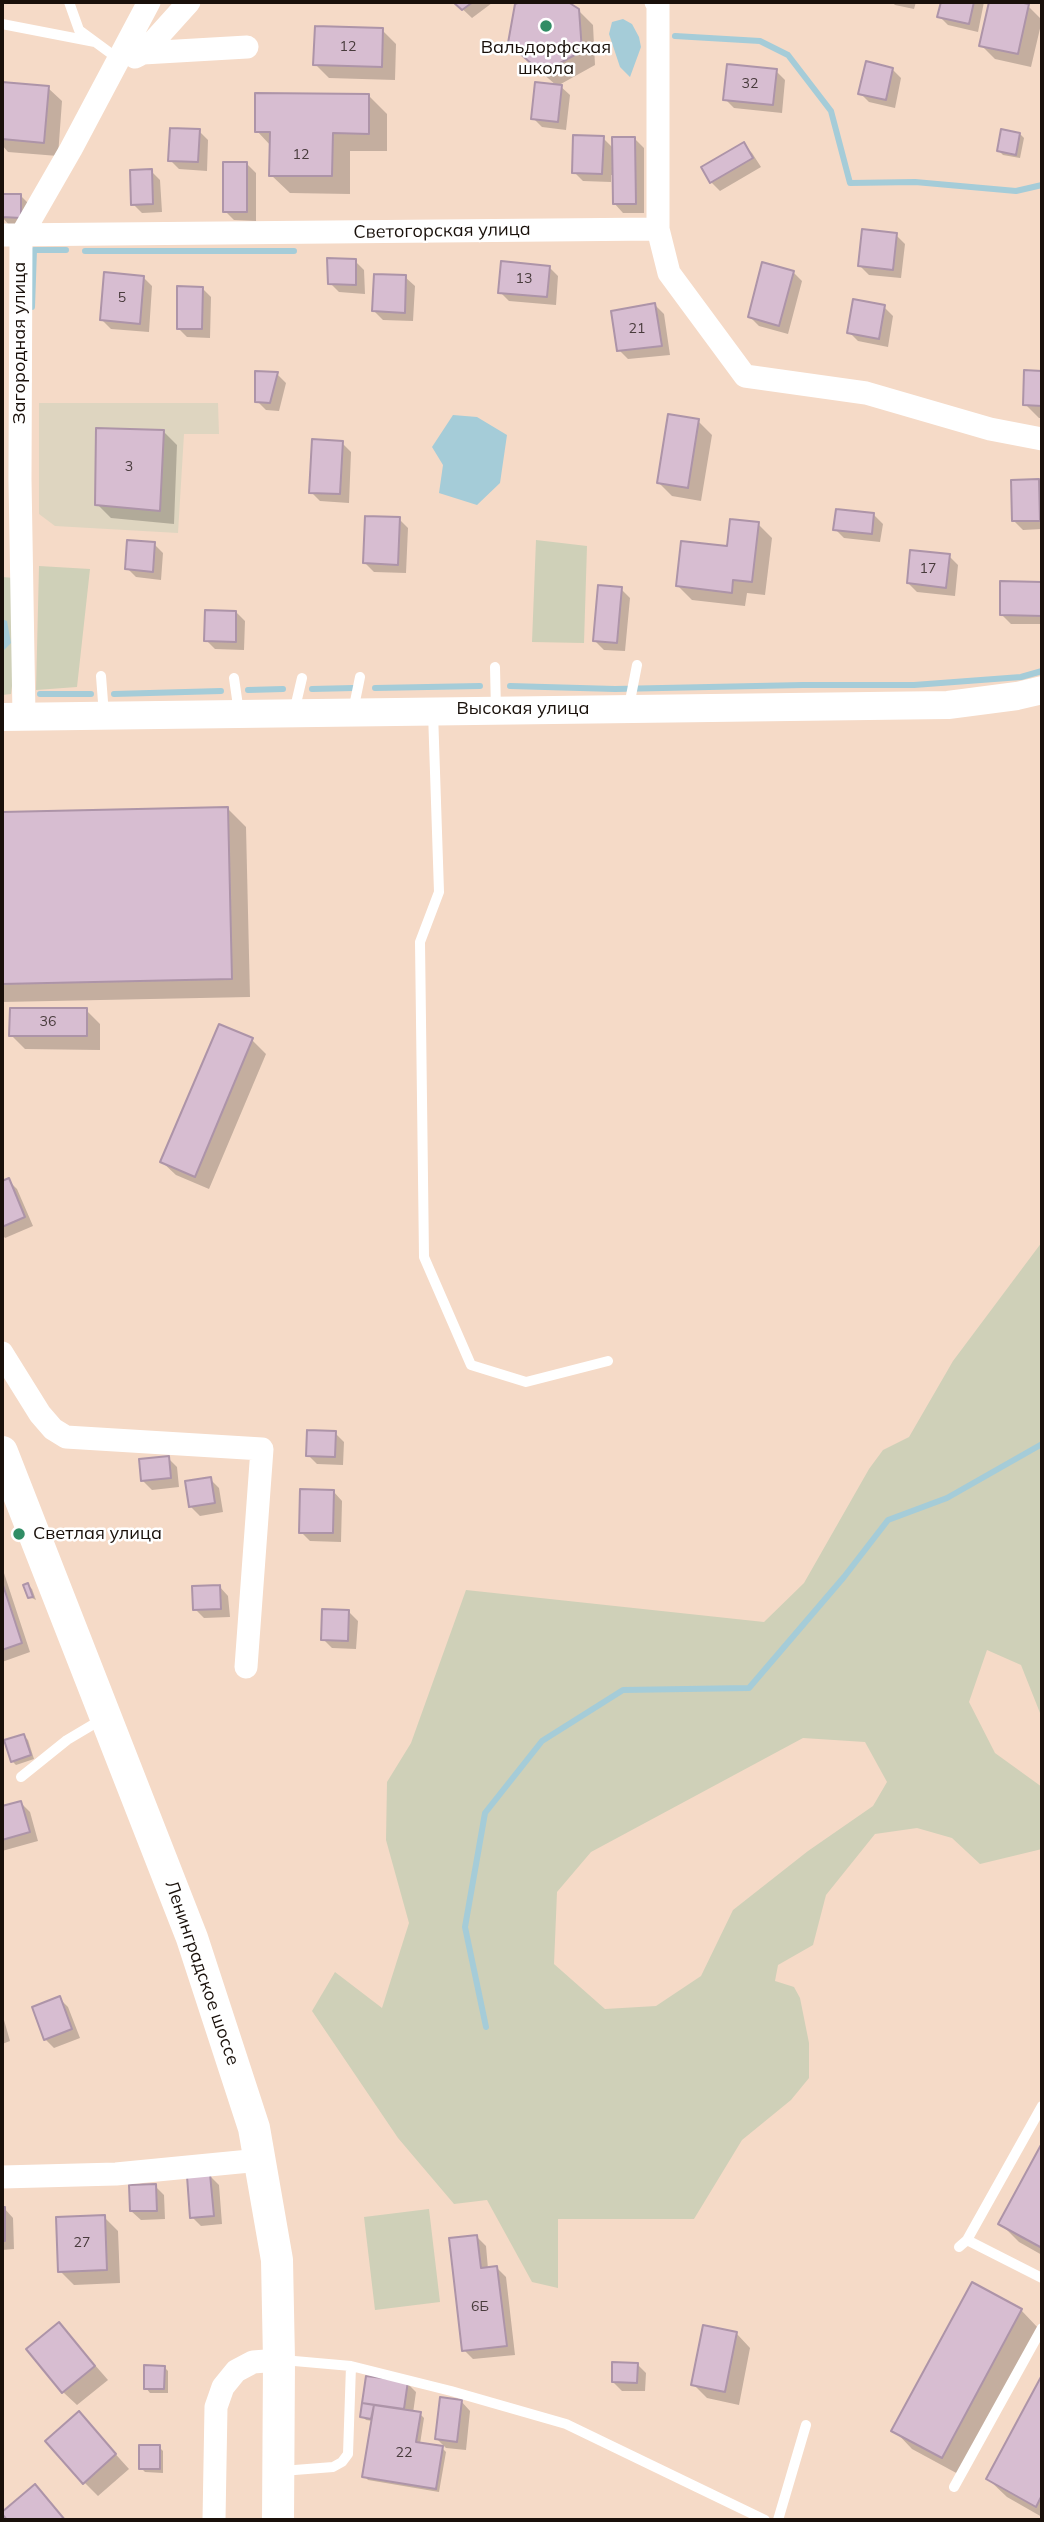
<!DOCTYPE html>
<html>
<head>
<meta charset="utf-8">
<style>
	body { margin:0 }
	#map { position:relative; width:1044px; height:2522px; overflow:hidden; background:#f5dac7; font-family:Mulish,sans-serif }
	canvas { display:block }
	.frame { position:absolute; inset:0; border:4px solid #19100a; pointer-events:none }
</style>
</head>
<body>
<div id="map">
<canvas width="1044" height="2522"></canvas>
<div class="frame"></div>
</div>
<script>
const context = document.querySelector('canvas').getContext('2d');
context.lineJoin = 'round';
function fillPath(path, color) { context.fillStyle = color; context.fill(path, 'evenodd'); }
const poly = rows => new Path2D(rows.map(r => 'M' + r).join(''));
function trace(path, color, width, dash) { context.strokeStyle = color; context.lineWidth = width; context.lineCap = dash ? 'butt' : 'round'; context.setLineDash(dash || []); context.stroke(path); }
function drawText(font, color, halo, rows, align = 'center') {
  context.font = font + ' Mulish,sans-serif'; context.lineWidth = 5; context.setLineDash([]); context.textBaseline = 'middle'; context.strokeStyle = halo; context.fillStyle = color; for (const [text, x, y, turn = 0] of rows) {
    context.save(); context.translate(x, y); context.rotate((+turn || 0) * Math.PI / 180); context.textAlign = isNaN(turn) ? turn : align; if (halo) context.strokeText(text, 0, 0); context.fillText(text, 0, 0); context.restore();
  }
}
fillPath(poly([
	[39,403,218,403,219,434,184,434,178,533,55,526,39,514]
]), '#ded5c0');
fillPath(poly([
	[536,540,587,546,584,643,532,642],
	[39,566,90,569,77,687,36,690],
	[2,577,14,578,18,637,11,694,2,695],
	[1042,1242,1042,1718,1021,1665,987,1650,969,1702,995,1753,1042,1787,1042,1849,980,1864,952,1838,917,1828,875,1834,826,1895,813,1945,778,1965,775,1981,794,1987,800,1998,809,2043,809,2078,791,2100,742,2140,694,2219,558,2219,558,2288,532,2282,487,2200,454,2204,398,2138,312,2011,335,1972,382,2008,409,1923,386,1840,387,1782,411,1743,466,1590,764,1622,804,1583,869,1469,883,1450,909,1437,953,1361],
	[803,1738,865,1742,887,1782,873,1806,808,1851,733,1910,701,1976,656,2006,605,2009,554,1964,557,1892,591,1852],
	[429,2209,440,2302,375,2310,364,2217]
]), '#cfd0b8');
fillPath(poly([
	[623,19,632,24,639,37,641,47,630,77,620,67,609,34,612,22],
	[453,415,477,417,507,435,500,483,477,505,439,493,443,465,432,447],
	[2,619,7,621,11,643,2,652]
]), '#a5ccd8');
fillPath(poly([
	[455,2,492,2,492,3,472,18],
	[524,2,565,2,578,10,593,25,595,65,559,85,570,95,566,130,542,127,533,118,557,86,524,57,516,5],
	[892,2,916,2,914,9,895,5],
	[943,2,984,2,978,32,948,25,939,16],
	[991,2,1011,2,1028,6,1042,20,1031,67,995,59,981,45],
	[382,30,396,44,395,80,329,78,315,64],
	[892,69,901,78,895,108,869,102,860,93],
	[776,71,785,80,782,113,734,108,725,99],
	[2,83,48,88,62,101,58,156,8,152,2,145],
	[369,96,387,114,387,151,350,151,350,194,290,193,271,175,271,146,257,131],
	[199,131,208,140,207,171,179,169,170,160],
	[1020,134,1024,138,1020,158,1003,155,999,151],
	[603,138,614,149,635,139,644,148,644,213,623,213,614,203,614,175,611,175,611,182,583,181,574,172],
	[743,144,752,153,761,167,720,191,711,182],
	[247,164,256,173,256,221,234,220,225,211],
	[151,171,160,180,162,212,142,213,133,204],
	[2,195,21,196,30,205,29,226,10,226,2,217],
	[896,235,905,244,901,278,869,275,860,266],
	[355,261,364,270,365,294,339,292,330,283],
	[549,267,558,276,556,305,509,301,500,292],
	[793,272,802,281,788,334,759,326,750,317],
	[143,277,152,286,149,332,111,329,102,320],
	[405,277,415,286,413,321,383,320,374,311],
	[202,288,211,297,210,338,187,337,178,328],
	[655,305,664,314,670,355,628,359,619,350],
	[884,307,893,316,888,347,858,341,849,332],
	[1026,372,1042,373,1042,418,1039,418,1025,404],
	[277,374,286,383,279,411,266,410,257,401],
	[698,421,712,435,701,501,672,496,658,482],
	[163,431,177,445,174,524,111,518,97,504],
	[342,443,351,452,349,503,320,501,311,492],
	[1038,481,1042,485,1042,529,1023,530,1014,521],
	[874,515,883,524,880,542,844,538,835,529],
	[399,519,408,528,406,573,374,572,365,563],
	[758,524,772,538,765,595,747,593,745,606,692,600,678,586],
	[154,544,163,553,161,580,136,577,127,568],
	[949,556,958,565,955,596,917,592,908,583],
	[1002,583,1042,583,1042,624,1011,624,1002,615],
	[621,589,630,598,625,651,604,650,595,641],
	[236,612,245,621,244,650,215,649,206,640],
	[228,809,246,827,250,997,2,1002,2,814],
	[86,1010,100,1024,100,1050,25,1049,11,1035],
	[220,1026,252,1040,266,1054,209,1189,176,1175,162,1162],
	[8,1180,17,1189,33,1226,5,1238,2,1234,2,1183],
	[335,1433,344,1442,343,1465,317,1464,308,1455],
	[168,1458,177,1467,179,1487,152,1490,143,1481],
	[210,1479,219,1488,223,1512,200,1516,191,1507],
	[333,1491,342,1501,341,1542,310,1541,301,1532],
	[2,1567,30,1652,2,1662],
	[28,1585,32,1589,36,1600,30,1597],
	[219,1586,228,1596,230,1617,204,1618,195,1609],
	[349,1612,358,1621,356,1649,332,1648,323,1639],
	[24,1736,28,1740,34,1759,16,1765,12,1761],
	[21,1803,30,1812,38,1841,2,1851,2,1808],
	[59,1998,68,2007,80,2038,54,2048,45,2039],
	[2,2013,10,2041,2,2044],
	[1042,2147,1042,2255,1019,2242,1001,2224],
	[210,2176,219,2185,222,2224,201,2226,192,2217],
	[155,2186,164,2195,165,2219,141,2220,131,2211],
	[4,2208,13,2218,14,2249,2,2250,2,2209],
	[104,2217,118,2231,120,2283,74,2285,60,2271],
	[477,2237,486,2246,488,2269,497,2268,506,2277,515,2355,473,2359,464,2350],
	[1021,2310,1039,2329,960,2475,912,2449,894,2430],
	[59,2324,108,2380,77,2405,63,2392],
	[737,2334,750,2348,739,2405,707,2398,693,2384],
	[637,2364,646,2373,645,2391,622,2391,613,2382],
	[164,2367,168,2371,168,2393,150,2393,146,2388],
	[368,2378,407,2383,416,2392,413,2413,420,2414,424,2418,420,2444,442,2448,446,2452,439,2492,368,2480,364,2476,373,2421,366,2420,362,2416],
	[1042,2379,1042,2517,1007,2497,988,2479],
	[461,2401,470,2411,466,2450,446,2448,437,2439],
	[92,2428,129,2469,98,2496,84,2482],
	[159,2447,163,2451,163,2473,145,2472,141,2468]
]), '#0003');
trace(poly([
	[675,36,760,41,788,55,831,111,850,183,915,182,1016,191,1042,185],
	[85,251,294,251],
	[32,307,34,250,66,250],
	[510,686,615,689,803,685,914,685,1021,677,1042,671],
	[375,688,480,686],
	[312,689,353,688],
	[248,690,283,689],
	[40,694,91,694],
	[114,694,221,691],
	[486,2027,465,1927,485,1813,542,1741,623,1690,749,1688,844,1577,888,1520,947,1498,1042,1444]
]), '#a5ccd8', 6);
const building = poly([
	[453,2,473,2,462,10,453,2],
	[520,2,568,2,579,9,582,51,542,73,508,43,515,4,520,2],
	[941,2,974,2,969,24,937,17,941,2],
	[989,2,1019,2,1029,4,1018,54,979,46,989,2],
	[315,26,383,28,382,67,313,65,315,26],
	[866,61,893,68,886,100,858,94,866,61],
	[727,64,777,69,773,105,723,100,727,64],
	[2,82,49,86,44,143,2,139,2,82],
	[535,82,562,85,558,122,531,119,535,82],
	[255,93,369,94,369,134,333,133,332,176,269,176,270,132,255,132,255,93],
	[170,128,200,129,198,162,168,161,170,128],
	[1001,129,1020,133,1016,155,997,151,1001,129],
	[573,135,604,136,602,174,572,173,573,135],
	[612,137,635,137,636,204,613,204,612,137],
	[744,142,753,158,710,183,701,167,744,142],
	[223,162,247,162,247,212,223,212,223,162],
	[152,169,153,204,131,205,130,170,152,169],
	[2,194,21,194,21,218,2,217,2,194],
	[862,229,897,233,893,270,858,266,862,229],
	[327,258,356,259,356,285,328,284,327,258],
	[501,261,550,266,547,297,498,293,501,261],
	[762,262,794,271,779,326,748,317,762,262],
	[104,272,144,276,140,324,100,320,104,272],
	[374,274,406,275,405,313,372,311,374,274],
	[177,286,203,287,202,329,177,329,177,286],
	[853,299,885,305,879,339,847,333,853,299],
	[655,303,662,346,617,351,611,311,655,303],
	[1024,370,1042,371,1042,406,1023,405,1024,370],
	[255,371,278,372,270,403,255,402,255,371],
	[668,414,699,419,688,488,657,483,668,414],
	[96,428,164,430,160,511,95,505,96,428],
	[312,439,343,441,340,494,309,493,312,439],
	[1039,479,1040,521,1012,521,1011,480,1039,479],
	[836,509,874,513,872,534,833,530,836,509],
	[365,516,400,517,398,565,363,563,365,516],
	[730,519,759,522,752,582,733,580,732,593,676,586,681,541,727,546,730,519],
	[127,540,155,542,153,572,125,569,127,540],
	[910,550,950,554,946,588,907,583,910,550],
	[1000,581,1042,582,1042,616,1000,615,1000,581],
	[598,585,622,587,617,643,593,641,598,585],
	[205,610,236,611,236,642,204,641,205,610],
	[228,807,232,979,2,984,2,812,228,807],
	[10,1008,87,1008,87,1036,9,1036,10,1008],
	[219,1024,253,1038,195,1177,160,1162,219,1024],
	[9,1178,25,1217,2,1227,2,1181,9,1178],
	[307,1430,336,1431,335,1457,306,1456,307,1430],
	[169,1456,171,1478,141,1481,139,1459,169,1456],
	[211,1477,215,1503,189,1507,185,1481,211,1477],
	[300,1489,334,1490,333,1533,299,1533,300,1489],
	[2,1582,22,1643,2,1650,2,1582],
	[28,1583,33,1597,28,1598,23,1585,28,1583],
	[220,1585,221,1609,193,1610,192,1586,220,1585],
	[322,1609,349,1610,348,1641,321,1640,322,1609],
	[24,1734,31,1755,11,1762,4,1740,24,1734],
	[21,1801,30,1832,2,1840,2,1806,21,1801],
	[60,1996,72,2029,44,2040,32,2007,60,1996],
	[1042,2143,1042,2248,998,2224,1042,2143],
	[210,2174,214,2216,190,2218,187,2176,210,2174],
	[156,2184,157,2211,130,2211,129,2185,156,2184],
	[2,2207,5,2207,5,2241,2,2241,2,2207],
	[105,2215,107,2270,58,2272,56,2217,105,2215],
	[477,2235,481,2268,497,2266,507,2346,462,2351,449,2238,477,2235],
	[972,2282,1022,2309,942,2458,891,2431,972,2282],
	[59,2322,95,2366,62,2393,26,2349,59,2322],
	[703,2325,737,2332,725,2392,691,2385,703,2325],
	[612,2362,638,2363,637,2383,612,2382,612,2362],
	[144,2365,165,2366,164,2389,144,2389,144,2365],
	[1042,2375,1042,2495,1036,2507,986,2479,1042,2375],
	[366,2376,408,2381,404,2409,362,2403,366,2376],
	[440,2397,462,2400,457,2442,435,2439,440,2397],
	[362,2403,374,2405,371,2419,360,2417,362,2403],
	[374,2405,421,2412,416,2442,443,2446,436,2489,362,2477,374,2405],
	[79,2411,116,2454,83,2484,45,2441,79,2411],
	[139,2445,160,2445,160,2469,139,2469,139,2445],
	[35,2484,65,2520,7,2520,2,2514,2,2512,35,2484]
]);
fillPath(building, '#d7bdd1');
trace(building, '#ad94a8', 2);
trace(poly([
	[69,2,79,30,117,58],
	[2,24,95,42],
	[495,667,496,710],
	[101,676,104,715],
	[234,678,239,713],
	[629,706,637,665],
	[353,711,360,677],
	[294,712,302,678],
	[433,712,439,892,420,942,424,1257,471,1365,526,1382,608,1361],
	[21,1777,67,1740,104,1718],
	[967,2240,1042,2106],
	[959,2247,967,2240,1042,2278],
	[283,2360,351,2366,451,2391,566,2424,765,2520],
	[282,2471,333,2467,342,2462,348,2454,351,2366],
	[954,2487,1042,2328],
	[778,2520,806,2425]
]), '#fff', 10);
trace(poly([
	[656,2,658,4,658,229,669,273,745,376,866,393,990,429,1042,439],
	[143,53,247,47],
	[135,57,143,53,189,2],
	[2,235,658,229],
	[24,716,20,479,21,236,71,149,149,2],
	[2,1353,40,1414,53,1429,66,1437,262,1449,246,1667],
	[2,2177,116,2174,260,2160],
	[214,2520,216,2407,223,2387,236,2371,253,2362,279,2360]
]), '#fff', 23);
trace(poly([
	[2,717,948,705,1017,696,1042,690]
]), '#fff', 28);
trace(poly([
	[2,1452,192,1938,254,2128,277,2260,279,2360,278,2520]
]), '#fff', 32);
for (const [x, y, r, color] of [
	[546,26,7,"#308d65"],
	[19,1534,7,"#308d65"]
]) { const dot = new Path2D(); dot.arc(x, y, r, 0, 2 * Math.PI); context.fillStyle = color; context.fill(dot); trace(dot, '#fff', 2.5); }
drawText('14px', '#483b3c', null, [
	["12",348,47],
	["32",750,84],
	["12",301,155],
	["13",524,279],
	["5",122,298],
	["21",637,329],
	["3",129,467],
	["17",928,569],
	["36",48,1022],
	["27",82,2243],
	["6Б",480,2307],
	["22",404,2453]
]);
drawText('18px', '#19100a', '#fff', [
	["Вальдорфская",546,48],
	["школа",546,69],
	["Светлая улица",33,1534,"left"]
]);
drawText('18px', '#19100a', '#fff', [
	["Светогорская улица",442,231,-1],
	["Загородная улица",20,343,-90],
	["Высокая улица",523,709],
	["Ленинградское шоссе",202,1973,71]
]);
</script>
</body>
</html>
